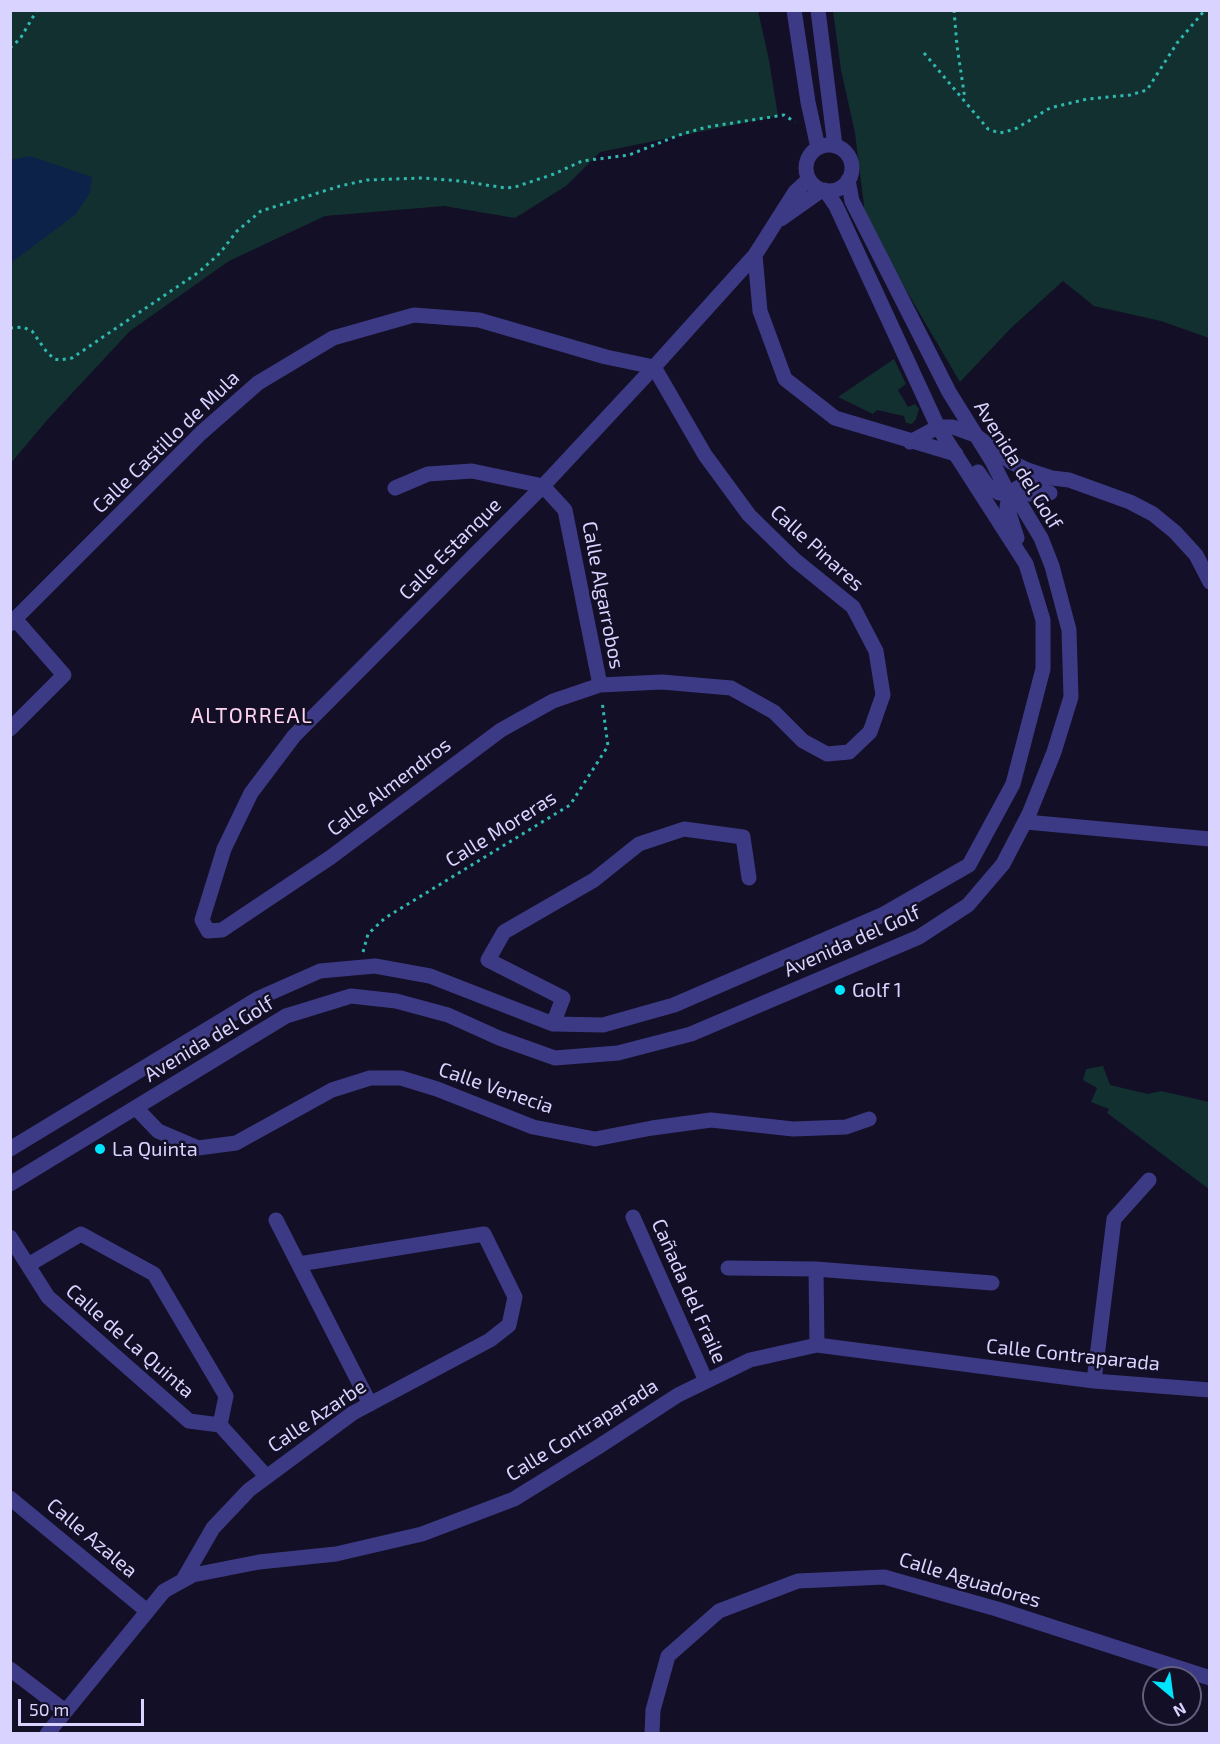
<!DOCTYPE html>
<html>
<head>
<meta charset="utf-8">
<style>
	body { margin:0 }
	#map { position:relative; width:1220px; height:1744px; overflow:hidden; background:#130f26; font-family:"Exo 2",sans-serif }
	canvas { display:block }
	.frame { position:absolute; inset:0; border:12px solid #d9d4ff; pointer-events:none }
	.north { position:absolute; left:1142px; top:1666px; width:60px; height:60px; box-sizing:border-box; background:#130f26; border:2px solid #625e7d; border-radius:50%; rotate:151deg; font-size:16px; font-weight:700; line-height:24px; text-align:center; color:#d9d4ff }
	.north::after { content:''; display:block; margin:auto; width:21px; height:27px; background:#00e5ff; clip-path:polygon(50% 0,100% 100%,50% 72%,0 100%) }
	.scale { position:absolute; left:18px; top:1699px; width:126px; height:27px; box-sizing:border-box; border:3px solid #d9d4ff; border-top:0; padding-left:8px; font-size:18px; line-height:21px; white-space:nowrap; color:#d9d4ff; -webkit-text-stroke:4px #130f26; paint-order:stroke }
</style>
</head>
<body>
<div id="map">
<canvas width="1220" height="1744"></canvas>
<div class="frame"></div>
<div class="north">N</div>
<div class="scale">50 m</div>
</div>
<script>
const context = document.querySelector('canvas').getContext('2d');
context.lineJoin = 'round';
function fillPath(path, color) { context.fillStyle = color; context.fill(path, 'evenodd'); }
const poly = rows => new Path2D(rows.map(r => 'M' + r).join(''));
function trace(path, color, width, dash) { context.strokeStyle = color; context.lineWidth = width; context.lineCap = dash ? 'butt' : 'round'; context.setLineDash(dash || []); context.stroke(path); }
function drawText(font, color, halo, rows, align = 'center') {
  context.font = font + ' "Exo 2",sans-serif'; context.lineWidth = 5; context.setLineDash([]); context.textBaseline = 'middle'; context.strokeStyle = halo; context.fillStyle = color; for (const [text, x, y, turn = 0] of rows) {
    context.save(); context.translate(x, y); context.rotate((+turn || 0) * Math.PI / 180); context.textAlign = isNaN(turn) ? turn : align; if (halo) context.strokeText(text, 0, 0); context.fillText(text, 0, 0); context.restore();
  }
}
fillPath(poly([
	[11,11,758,11,769,60,778,116,600,152,566,186,515,218,444,206,325,216,229,261,130,331,48,419,11,463],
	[833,11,1209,11,1209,338,1161,321,1094,306,1063,281,1011,328,960,382,866,222,855,133,841,70],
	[894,359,906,384,898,390,908,407,915,404,919,409,916,419,912,424,906,423,904,416,877,410,873,414,838,397],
	[1103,1066,1110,1085,1148,1094,1161,1091,1209,1102,1209,1189,1107,1113,1109,1109,1091,1102,1097,1088,1083,1080,1086,1069]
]), '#12302f');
fillPath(poly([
	[30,156,92,177,90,193,75,215,11,263,11,160]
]), '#0c2248');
trace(poly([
	[954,10,957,46,965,99],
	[10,48,20,39,37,10],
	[924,53,988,129,999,133,1005,132,1017,128,1050,108,1087,99,1130,95,1147,90,1177,43,1205,10],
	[10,328,23,327,32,331,46,351,54,359,60,360,72,358,199,272,220,253,237,231,261,211,340,186,367,180,422,178,460,181,506,188,515,187,554,174,582,161,629,155,682,134,707,127,784,115,795,122],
	[363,952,368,934,385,918,570,805,608,746,602,701]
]), '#2fb8b0', 3, [3, 4.5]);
trace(poly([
	[794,10,808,102,818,148],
	[818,10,835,146],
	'806 168a23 23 0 1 1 46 0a23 23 0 1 1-46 0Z',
	[781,219,822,190],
	[755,255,760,311,785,379,835,418,956,454],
	[910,442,938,427,953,427,975,435,1011,462,1025,469,1052,478,1069,480,1130,502,1153,514,1175,532,1196,555,1210,582],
	[978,472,987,485,999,493,1009,495,1050,493],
	[543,486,565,510,600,685],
	[395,488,428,474,472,471,543,486],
	[1017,538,1007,507,1009,495,1016,489,1031,480,1050,478],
	[10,624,201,433,258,383,333,338,414,315,479,320,606,357,654,367,705,455,749,515,795,560,853,607,876,651,883,695,870,732,849,752,827,754,803,741,774,712,731,688,662,682,600,685,553,701,501,730,331,857,222,930,208,931,202,920,224,849,251,793,294,736,543,486,654,367,755,255,795,192,809,179],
	[10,729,64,675,15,619],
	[1026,822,1210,839],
	[553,1024,563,998,488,960,504,932,594,880,639,844,684,829,743,837,749,878],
	[136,1108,158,1131,198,1148,236,1143,332,1090,370,1078,401,1078,437,1089,533,1127,595,1139,652,1128,711,1120,793,1129,846,1127,869,1119],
	[10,1149,259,998,320,971,375,966,430,976,553,1024,603,1025,674,1005,882,915,969,865,1013,784,1043,669,1043,620,1026,564,938,427,836,206,825,190],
	[10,1184,286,1016,351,996,396,1001,448,1015,499,1038,555,1058,618,1053,691,1034,919,937,968,905,1003,864,1029,814,1054,752,1071,697,1069,630,1052,566,1041,538,1023,508,1009,495,992,461,949,392,852,201,848,180],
	[633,1217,706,1381],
	[276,1220,370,1404],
	[10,1237,48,1297,189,1421,220,1425,266,1476],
	[28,1265,81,1234,154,1274,226,1396,220,1425],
	[728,1268,816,1269,992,1283],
	[816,1269,817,1345],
	[1094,1381,1114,1219,1149,1180],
	[10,1498,147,1611],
	[183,1580,213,1528,249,1490,353,1413,490,1340,509,1325,515,1297,484,1234,299,1264],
	[10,1669,65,1711],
	[47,1734,164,1591,193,1575,259,1562,336,1554,422,1534,514,1499,598,1447,678,1395,750,1360,817,1345,1094,1381,1210,1390],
	[652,1734,653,1710,668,1656,719,1611,798,1581,884,1577,997,1609,1210,1678]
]), '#3d3a85', 15);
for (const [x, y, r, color] of [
	[840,990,6,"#00e5ff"],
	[100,1149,6,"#00e5ff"]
]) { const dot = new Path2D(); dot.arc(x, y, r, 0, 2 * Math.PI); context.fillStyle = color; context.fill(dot); trace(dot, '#130f26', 2); }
drawText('20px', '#d9d4ff', '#130f26', [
	["Calle Castillo de Mula",166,442,-44],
	["Avenida del Golf",1018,465,58],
	["Calle Pinares",817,548,42],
	["Calle Estanque",450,549,-45],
	["Calle Algarrobos",603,595,79],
	["Calle Almendros",389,787,-37],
	["Calle Moreras",501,829,-32],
	["Avenida del Golf",852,941,-24],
	["Avenida del Golf",209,1039,-31],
	["Calle Venecia",496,1088,19],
	["Cañada del Fraile",689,1291,66],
	["Calle de La Quinta",130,1341,41],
	["Calle Contraparada",1073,1355,6],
	["Calle Azarbe",317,1416,-34],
	["Calle Contraparada",582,1430,-32],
	["Calle Azalea",92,1538,40],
	["Calle Aguadores",970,1580,17]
]);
drawText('20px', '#d9d4ff', '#130f26', [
	["Golf 1",852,990],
	["La Quinta",112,1149]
], 'left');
context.letterSpacing = '1.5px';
drawText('21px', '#ffd6f0', '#130f26', [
	["ALTORREAL",252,716]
]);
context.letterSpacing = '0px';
</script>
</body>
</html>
